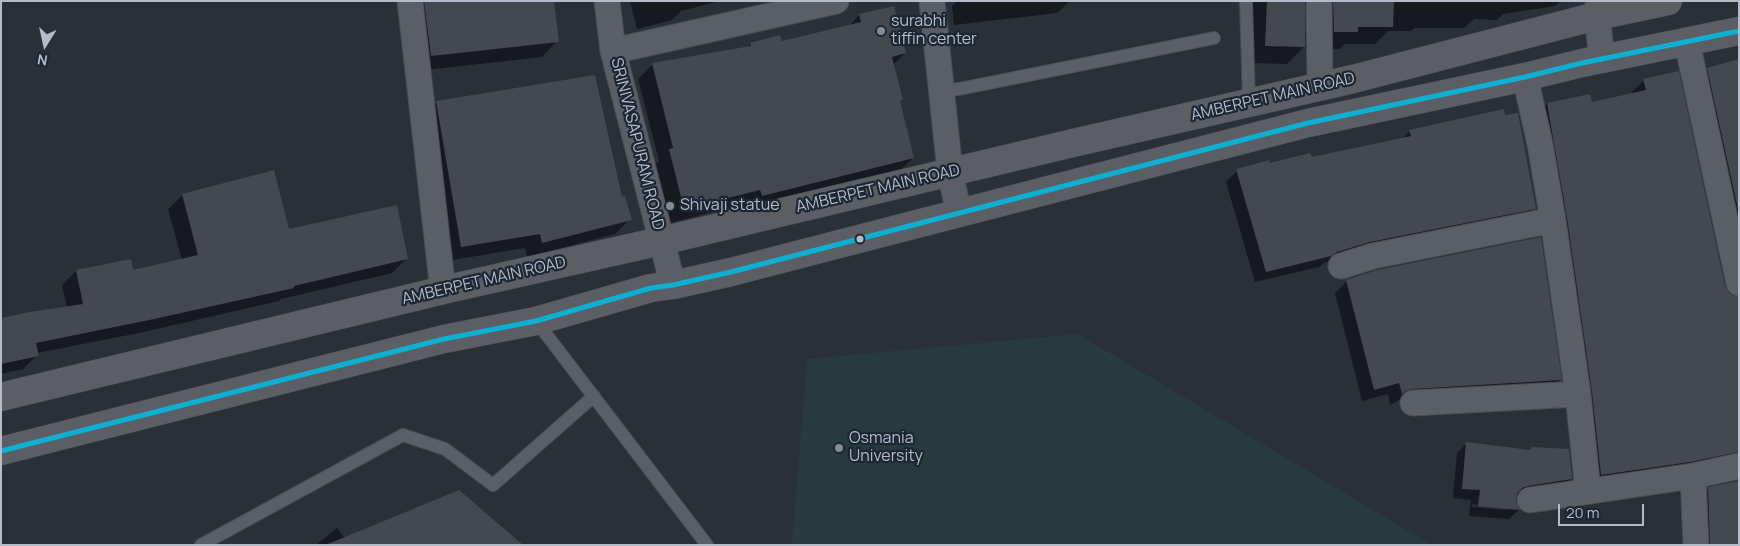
<!DOCTYPE html>
<html>
<head>
<meta charset="utf-8">
<style>
	body { margin:0 }
	#map { position:relative; width:1740px; height:546px; overflow:hidden; background:#2a3038; font-family:Manrope,sans-serif }
	canvas { display:block }
	.frame { position:absolute; inset:0; border:2px solid #b4bcc9; pointer-events:none }
	.north { position:absolute; left:20px; top:20px; width:50px; height:50px; -webkit-text-stroke:4px #1d2633; paint-order:stroke; rotate:190deg; font-size:14px; font-weight:700; line-height:20px; text-align:center; color:#b4bcc9 }
	.north::after { content:''; display:block; margin:auto; width:18px; height:22px; background:#b4bcc9; clip-path:polygon(50% 0,100% 100%,50% 72%,0 100%) }
	.scale { position:absolute; left:1558px; top:504px; width:86px; height:22px; box-sizing:border-box; border:2px solid #b4bcc9; border-top:0; padding-left:6px; font-size:15px; line-height:18px; white-space:nowrap; color:#b4bcc9; -webkit-text-stroke:4px #1d2633; paint-order:stroke }
</style>
</head>
<body>
<div id="map">
<canvas width="1740" height="546"></canvas>
<div class="frame"></div>
<div class="north">N</div>
<div class="scale">20 m</div>
</div>
<script>
const context = document.querySelector('canvas').getContext('2d');
context.lineJoin = 'round';
function fillPath(path, color) { context.fillStyle = color; context.fill(path, 'evenodd'); }
const poly = rows => new Path2D(rows.map(r => 'M' + r).join(''));
function trace(path, color, width, dash) { context.strokeStyle = color; context.lineWidth = width; context.lineCap = dash ? 'butt' : 'round'; context.setLineDash(dash || []); context.stroke(path); }
function drawText(font, color, halo, rows, align = 'center') {
  context.font = font + ' Manrope,sans-serif'; context.lineWidth = 4.5; context.setLineDash([]); context.textBaseline = 'middle'; context.strokeStyle = halo; context.fillStyle = color; for (const [text, x, y, turn = 0] of rows) {
    context.save(); context.translate(x, y); context.rotate((+turn || 0) * Math.PI / 180); context.textAlign = isNaN(turn) ? turn : align; if (halo) context.strokeText(text, 0, 0); context.fillText(text, 0, 0); context.restore();
  }
}
fillPath(poly([
	[1078,334,1432,545,792,545,807,359]
]), '#273a3e');
fillPath(poly([
	[405,1,553,1,557,41,542,57,416,71],
	[630,1,720,1,681,11,672,20,637,29],
	[957,1,1070,1,1057,13,954,25,952,6],
	[1244,1,1560,1,1555,6,1503,14,1497,20,1474,19,1464,28,1414,28,1411,31,1388,31,1375,44,1345,44,1340,49,1317,49,1309,6,1303,4,1304,47,1287,64,1249,63],
	[859,15,905,53,893,65,902,100,899,102,913,158,898,172,748,210,746,203,670,223,655,165,659,161,638,79,652,65,747,48,750,44,781,43,849,26],
	[1739,61,1739,278,1696,81,1708,69],
	[1644,80,1724,286,1727,293,1734,298,1739,298,1739,470,1590,486,1536,116,1547,104,1570,135,1633,95,1632,92],
	[437,102,621,199,630,219,615,234,527,257,525,248,446,261,422,117],
	[1410,131,1535,208,1524,220,1358,253,1324,263,1319,267,1255,282,1226,182,1237,171,1311,159,1402,139],
	[183,195,288,231,406,259,392,273,281,299,279,301,139,333,37,353,37,355,23,369,1,374,1,319,67,307,62,285,76,271,132,271,182,260,168,209],
	[1347,281,1560,380,1548,392,1399,400,1390,405,1388,394,1362,401,1335,293],
	[1467,443,1529,451,1532,448,1571,479,1561,489,1515,496,1514,502,1519,510,1509,519,1469,516,1471,500,1453,498,1457,453],
	[1472,504,1507,508,1507,510,1472,507],
	[1709,489,1739,545,1699,545,1697,501],
	[337,528,345,539,521,545,316,545]
]), '#0007');
fillPath(poly([
	[424,1,554,1,559,42,431,56],
	[1267,1,1305,1,1305,47,1265,46],
	[1333,1,1394,1,1393,27,1358,27,1358,32,1334,32],
	[894,6,906,53,892,57,903,100,900,101,914,158,762,196,760,190,684,209,669,149,673,148,652,63,751,46,750,43,780,35,782,41,861,22,859,14],
	[1739,59,1739,214,1707,68],
	[1679,71,1725,286,1729,293,1734,296,1739,297,1739,452,1690,462,1601,475,1592,392,1567,218,1547,103,1590,94,1592,102,1646,90,1643,79],
	[595,75,622,197,625,196,632,220,542,243,540,234,461,247,436,101],
	[1504,109,1505,115,1518,113,1536,209,1370,242,1337,252,1331,256,1266,272,1236,169,1269,160,1270,163,1310,153,1312,157,1411,136,1409,130],
	[274,170,289,229,397,205,408,259,294,286,294,288,154,319,36,343,39,356,1,364,1,318,29,312,83,304,76,270,131,259,133,270,198,255,182,194],
	[1541,237,1562,380,1412,389,1406,391,1402,394,1399,383,1374,390,1346,280,1377,270],
	[1466,442,1531,450,1531,447,1569,449,1572,479,1528,486,1522,488,1517,494,1516,502,1520,510,1478,506,1480,490,1462,489],
	[1739,481,1739,545,1710,545,1708,487],
	[459,490,523,545,328,545,328,544]
]), '#444950');
const service = poly([
	[1246,1,1249,102],
	[941,90,959,89,1214,38],
	[536,321,707,545],
	[201,545,403,435,445,449,493,485,594,396]
]);
const minor = poly([
	[410,1,443,291],
	[607,1,613,51,673,285],
	[932,1,950,172,959,214],
	[1319,1,1320,86],
	[1598,1,1597,16,1602,59],
	[1687,42,1739,283],
	[613,51,836,1],
	[1525,77,1540,144,1553,220,1578,394,1588,491],
	[1341,266,1373,256,1553,220],
	[1413,403,1578,394],
	[1693,476,1696,545],
	[1530,500,1693,476,1739,466]
]);
const trunk = poly([
	[1,397,452,288,661,241,1073,143,1353,79,1597,16,1668,1],
	[1,451,444,339,536,321,651,288,673,285,731,272,1308,123,1525,77,1582,63,1739,31]
]);
trace(service, '#484c53', 14);
trace(minor, '#484c53', 27);
trace(trunk, '#474c53', 29);
trace(service, '#5a5e66', 12);
trace(minor, '#5a5e66', 25);
trace(trunk, '#5b5f64', 28);
trace(poly([
	[1,451,444,339,536,321,651,288,673,285,731,272,1308,123,1525,77,1582,63,1739,31]
]), '#0dafd3', 5);
for (const [x, y, r, color] of [
	[881,31,5,"#848b96"],
	[670,206,5,"#848b96"],
	[860,239,4.5,"#b4bcc9"],
	[839,448,5,"#848b96"]
]) { const dot = new Path2D(); dot.arc(x, y, r, 0, 2 * Math.PI); context.fillStyle = color; context.fill(dot); trace(dot, '#1d2633', 2); }
drawText('16px', '#b4bcc9', '#1d2633', [
	["surabhi",891,22],
	["tiffin center",891,40],
	["Shivaji statue",680,206],
	["Osmania",849,439],
	["University",849,457]
], 'left');
drawText('16px', '#b4bcc9', '#1d2633', [
	["AMBERPET MAIN ROAD",1273,97,-13],
	["SRINIVASAPURAM ROAD",637,144,76],
	["AMBERPET MAIN ROAD",878,189,-13],
	["AMBERPET MAIN ROAD",484,281,-13]
]);
</script>
</body>
</html>
